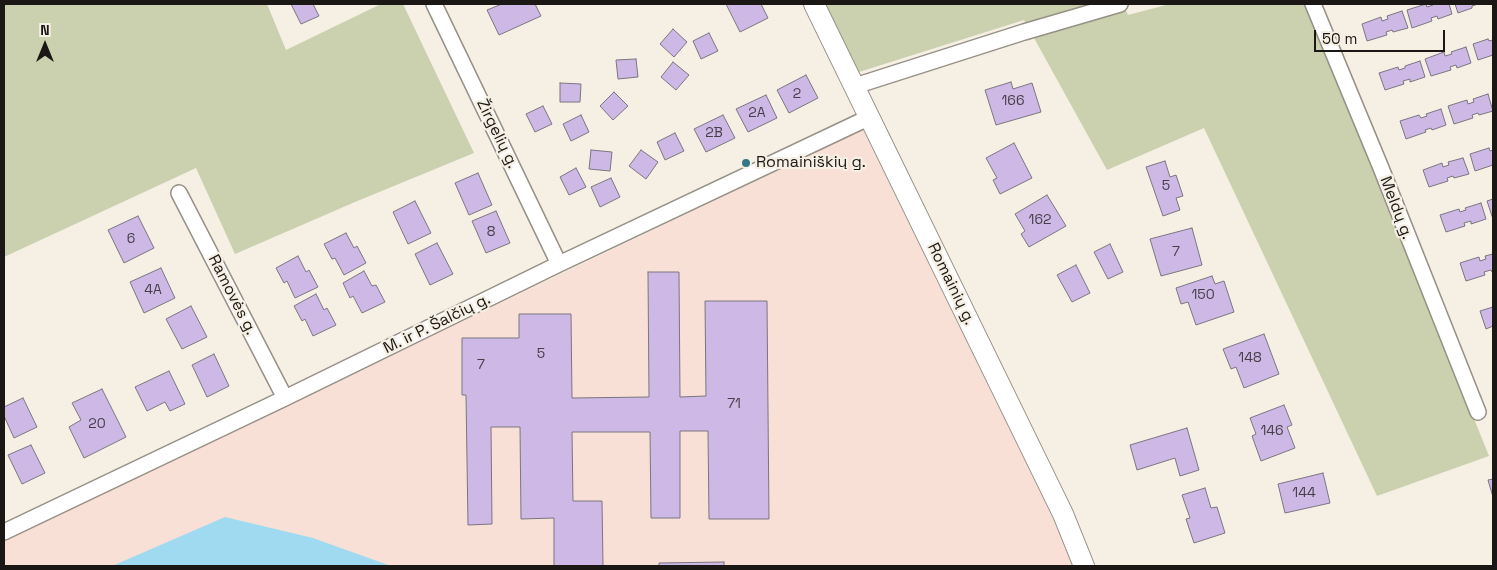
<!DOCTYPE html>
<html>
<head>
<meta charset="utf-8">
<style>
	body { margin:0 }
	#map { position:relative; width:1497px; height:570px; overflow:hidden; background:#f5efe4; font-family:"Space Grotesk",sans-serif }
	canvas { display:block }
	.frame { position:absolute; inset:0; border:5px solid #1a1714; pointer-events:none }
	.north { position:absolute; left:20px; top:20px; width:50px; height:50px; -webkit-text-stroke:4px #f5efe4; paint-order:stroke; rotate:0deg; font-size:14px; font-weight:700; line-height:20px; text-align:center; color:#1a1714 }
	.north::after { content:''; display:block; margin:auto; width:18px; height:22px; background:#1a1714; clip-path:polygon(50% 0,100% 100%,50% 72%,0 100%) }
	.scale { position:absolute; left:1314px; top:30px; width:131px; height:22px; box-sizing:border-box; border:2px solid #1a1714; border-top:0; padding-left:6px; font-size:15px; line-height:18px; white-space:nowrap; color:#1a1714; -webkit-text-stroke:4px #f5efe4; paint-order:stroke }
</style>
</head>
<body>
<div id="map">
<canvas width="1497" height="570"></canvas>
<div class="frame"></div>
<div class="north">N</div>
<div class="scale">50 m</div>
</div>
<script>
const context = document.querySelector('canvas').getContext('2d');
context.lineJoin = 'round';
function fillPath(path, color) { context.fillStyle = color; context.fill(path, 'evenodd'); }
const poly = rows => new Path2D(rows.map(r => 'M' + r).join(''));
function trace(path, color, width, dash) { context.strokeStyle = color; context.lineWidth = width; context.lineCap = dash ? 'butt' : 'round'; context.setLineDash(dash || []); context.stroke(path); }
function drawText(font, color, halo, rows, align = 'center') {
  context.font = font + ' "Space Grotesk",sans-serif'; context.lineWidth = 4.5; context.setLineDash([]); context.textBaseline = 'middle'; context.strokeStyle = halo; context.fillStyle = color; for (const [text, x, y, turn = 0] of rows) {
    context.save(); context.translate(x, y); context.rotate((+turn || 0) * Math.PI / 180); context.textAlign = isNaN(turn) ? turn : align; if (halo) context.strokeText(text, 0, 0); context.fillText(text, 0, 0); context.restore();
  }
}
fillPath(poly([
	[866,128,1076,566,4,566,4,541]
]), '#f8e0d6');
fillPath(poly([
	[4,4,267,4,286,50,381,4,403,4,474,153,355,202,235,254,196,168,4,257],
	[803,4,1123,4,1128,15,1170,4,1307,4,1489,456,1377,496,1204,128,1107,170,1024,20,840,78]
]), '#cbd1af');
fillPath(poly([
	[225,517,313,538,391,566,112,566]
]), '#a0daf1');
const building = poly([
	[291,4,313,4,319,16,301,24,291,4],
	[502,4,535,4,541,16,499,35,487,10,502,4],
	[726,4,761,4,768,18,740,32,726,4],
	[1426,4,1427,7,1433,5,1432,4,1449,4,1452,14,1438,19,1437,16,1431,18,1432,21,1412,28,1407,10,1426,4],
	[1455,4,1478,4,1472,6,1472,8,1458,13,1455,4],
	[1402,11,1408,28,1393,32,1392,30,1386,32,1387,35,1367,41,1362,24,1381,17,1382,21,1388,19,1387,16,1402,11],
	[673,29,687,42,674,57,660,44,673,29],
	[709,33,718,51,701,59,693,41,709,33],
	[1488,39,1489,41,1493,40,1493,55,1478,60,1473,44,1488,39],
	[1466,47,1471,63,1457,68,1456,65,1450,67,1451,70,1431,76,1425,59,1444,52,1445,56,1452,54,1451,52,1466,47],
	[636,59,638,77,618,79,616,60,636,59],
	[1420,61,1425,77,1410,82,1410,79,1403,81,1404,84,1385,90,1379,73,1398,67,1399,70,1405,68,1405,66,1420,61],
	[673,62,689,75,676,90,661,77,673,62],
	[806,75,818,98,789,113,777,90,806,75],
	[1011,82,1013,89,1032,83,1041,112,996,125,985,90,1011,82],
	[560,83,581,84,580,102,560,102,560,83],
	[614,92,628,106,613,120,600,106,614,92],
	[1488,94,1493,111,1479,115,1478,113,1472,115,1473,118,1454,124,1448,106,1467,100,1468,104,1474,102,1473,99,1488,94],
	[766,95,777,118,748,132,736,109,766,95],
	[543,106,552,124,535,132,526,114,543,106],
	[1441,109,1446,125,1432,130,1431,128,1425,130,1426,132,1406,139,1400,121,1419,115,1421,118,1427,116,1426,114,1441,109],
	[581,115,589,132,571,141,563,124,581,115],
	[723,115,735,138,706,152,694,129,723,115],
	[675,133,684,151,665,160,657,142,675,133],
	[1014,143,1032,178,1000,194,993,180,997,178,986,158,1014,143],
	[1489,148,1490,151,1493,150,1493,165,1475,171,1470,154,1489,148],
	[591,150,612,152,610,171,589,169,591,150],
	[641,150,658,162,646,179,629,166,641,150],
	[1463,158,1469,174,1454,178,1453,176,1447,178,1448,181,1429,187,1423,170,1442,163,1443,167,1449,165,1448,162,1463,158],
	[1165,161,1170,177,1176,175,1183,196,1176,198,1180,210,1163,216,1146,167,1165,161],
	[576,168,586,187,569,195,560,177,576,168],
	[478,173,492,205,469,215,455,183,478,173],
	[611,178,620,197,600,207,591,187,611,178],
	[1047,195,1066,226,1029,247,1021,234,1025,231,1015,214,1047,195],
	[1493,199,1493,219,1487,201,1493,199],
	[415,201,431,233,408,244,393,212,415,201],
	[1481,203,1486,219,1471,224,1471,221,1464,223,1465,226,1446,232,1440,215,1459,209,1460,212,1466,210,1465,208,1481,203],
	[496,211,510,243,486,253,472,221,496,211],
	[138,216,154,248,124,263,108,230,138,216],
	[1192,228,1202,265,1161,276,1150,239,1192,228],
	[346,233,354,248,357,246,366,263,344,275,335,258,332,259,324,244,346,233],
	[437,243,453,274,430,285,415,254,437,243],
	[1110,244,1123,272,1108,279,1094,252,1110,244],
	[1493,254,1493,272,1492,272,1491,270,1484,272,1485,275,1466,281,1460,263,1479,257,1480,261,1486,259,1485,256,1493,254],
	[298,256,306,272,309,270,318,287,295,298,287,281,284,283,276,268,298,256],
	[1076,265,1090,293,1072,302,1057,275,1076,265],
	[161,268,175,298,144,313,130,282,161,268],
	[364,271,372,286,376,285,385,302,362,313,353,296,350,298,343,283,364,271],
	[648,272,679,272,680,397,706,396,705,301,767,301,769,519,709,519,708,431,680,431,680,518,651,518,650,432,572,432,573,501,602,501,603,566,554,566,554,518,521,519,520,427,491,427,492,524,468,525,466,395,462,395,462,338,519,338,519,314,571,314,572,398,649,397,648,272],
	[1212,276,1215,284,1224,281,1234,312,1196,325,1188,302,1181,304,1176,288,1212,276],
	[316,294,324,310,327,308,336,325,313,336,305,319,302,321,294,306,316,294],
	[191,306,207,337,182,349,166,319,191,306],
	[1493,307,1493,326,1486,329,1480,311,1493,307],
	[1264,334,1279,374,1244,388,1236,367,1231,369,1223,349,1264,334],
	[214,354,229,386,207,397,192,365,214,354],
	[169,371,185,404,170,411,165,402,147,411,135,387,169,371],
	[102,389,126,437,84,458,69,427,81,420,72,403,102,389],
	[23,398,37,427,14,438,4,416,4,407,23,398],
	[1284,405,1292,425,1287,427,1295,448,1261,461,1252,436,1256,434,1250,418,1284,405],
	[1187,428,1199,470,1180,476,1175,458,1137,470,1130,445,1187,428],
	[31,445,45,473,22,484,8,455,31,445],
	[1323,473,1330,503,1285,513,1278,484,1323,473],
	[1493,479,1493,497,1488,480,1493,479],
	[1205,488,1211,508,1217,507,1225,533,1194,543,1186,519,1190,518,1182,495,1205,488],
	[724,562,724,566,659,566,659,563,724,562]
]);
fillPath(building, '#ceb8e5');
trace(building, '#7a7680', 1);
const minor = poly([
	[434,4,559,264],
	[1313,4,1381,168,1478,412],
	[855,86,1024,32,1120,4],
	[179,193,285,398],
	[4,532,285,398,559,264,870,117]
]);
const secondary = poly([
	[814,4,1063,514,1084,566]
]);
trace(minor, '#969086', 18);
trace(secondary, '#969086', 22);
trace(minor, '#fff', 15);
trace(secondary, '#fff', 20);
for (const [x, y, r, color] of [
	[746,163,5,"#347788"]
]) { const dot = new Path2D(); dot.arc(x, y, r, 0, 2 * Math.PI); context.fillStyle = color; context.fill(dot); trace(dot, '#f5efe4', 2); }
drawText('14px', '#473f48', null, [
	["2",797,94],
	["166",1013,101],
	["2A",757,113],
	["2B",714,133],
	["5",1166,186],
	["162",1040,220],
	["8",491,232],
	["6",131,239],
	["7",1176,252],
	["4A",153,290],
	["150",1203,295],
	["5",541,354],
	["148",1250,358],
	["7",481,365],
	["71",734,404],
	["20",97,424],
	["146",1272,431],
	["144",1304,493]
]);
drawText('16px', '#1a1714', '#f5efe4', [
	["Žirgelių g.",497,134,64],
	["Meldų g.",1396,208,69],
	["Romainių g.",951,284,64],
	["Ramovės g.",232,295,63],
	["M. ir P. Šalčių g.",437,324,-26]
]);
drawText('16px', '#1a1714', '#f5efe4', [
	["Romainiškių g.",756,163]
], 'left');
</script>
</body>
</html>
